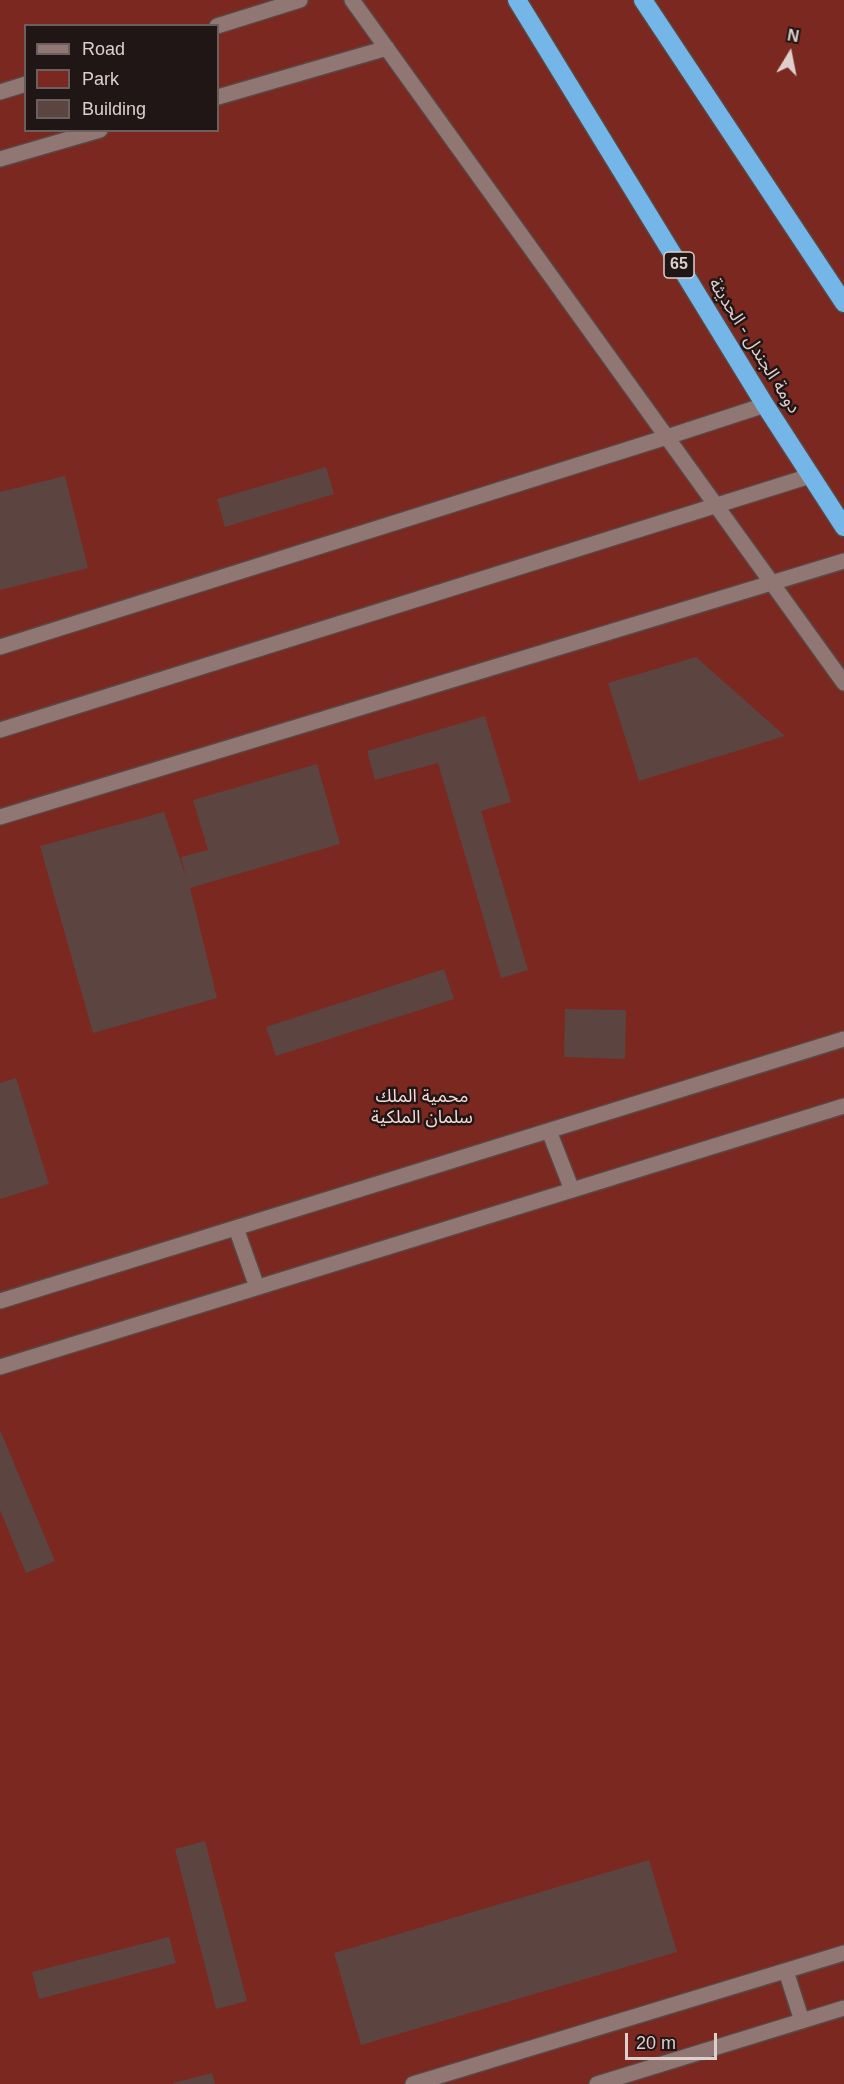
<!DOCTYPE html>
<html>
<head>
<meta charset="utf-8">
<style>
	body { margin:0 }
	#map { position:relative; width:844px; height:2084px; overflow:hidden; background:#412b28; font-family:Helvetica,sans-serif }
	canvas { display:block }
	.legend { position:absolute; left:24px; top:24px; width:195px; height:108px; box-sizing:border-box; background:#201615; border:2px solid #6c605f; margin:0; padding:8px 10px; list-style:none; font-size:18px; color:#decfcd }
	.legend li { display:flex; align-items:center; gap:12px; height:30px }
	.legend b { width:30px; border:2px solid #6c605f }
	.north { position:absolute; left:760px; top:24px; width:60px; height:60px; -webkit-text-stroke:4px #201615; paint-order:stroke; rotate:10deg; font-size:16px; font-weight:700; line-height:24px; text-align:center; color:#decfcd }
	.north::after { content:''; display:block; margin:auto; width:21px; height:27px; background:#decfcd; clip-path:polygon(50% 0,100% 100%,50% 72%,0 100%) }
	.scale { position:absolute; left:625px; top:2033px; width:92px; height:27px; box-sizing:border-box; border:3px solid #decfcd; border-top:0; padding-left:8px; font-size:18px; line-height:21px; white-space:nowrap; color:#decfcd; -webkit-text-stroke:4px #201615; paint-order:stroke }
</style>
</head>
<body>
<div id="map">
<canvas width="844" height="2084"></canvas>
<ul class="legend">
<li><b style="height:8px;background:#917773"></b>Road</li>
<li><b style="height:16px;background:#7b2820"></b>Park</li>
<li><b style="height:16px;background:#5c4441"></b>Building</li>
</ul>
<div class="north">N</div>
<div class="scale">20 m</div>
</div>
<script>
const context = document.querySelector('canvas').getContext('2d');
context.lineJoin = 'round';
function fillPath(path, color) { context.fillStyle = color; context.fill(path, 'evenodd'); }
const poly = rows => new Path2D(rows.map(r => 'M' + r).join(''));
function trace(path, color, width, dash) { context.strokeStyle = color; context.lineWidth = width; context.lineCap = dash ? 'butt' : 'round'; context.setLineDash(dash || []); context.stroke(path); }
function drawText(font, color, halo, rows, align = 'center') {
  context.font = font + ' Helvetica,"Noto Sans Arabic",sans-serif'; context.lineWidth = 5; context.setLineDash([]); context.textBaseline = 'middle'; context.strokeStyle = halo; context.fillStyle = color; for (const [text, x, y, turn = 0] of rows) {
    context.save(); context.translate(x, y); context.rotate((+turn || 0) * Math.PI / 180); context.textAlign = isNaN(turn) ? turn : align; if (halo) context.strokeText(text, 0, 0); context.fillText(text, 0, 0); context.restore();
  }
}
fillPath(poly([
	[0,0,844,0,844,2084,0,2084],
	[26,26,218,26,218,130,26,130]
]), '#7b2820');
fillPath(poly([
	[326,467,334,494,225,527,217,499],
	[65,476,88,568,0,590,0,492],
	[696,657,785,736,639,781,608,683],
	[485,716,511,802,481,811,528,970,501,978,438,763,375,780,367,751],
	[317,764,340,844,190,888,217,998,93,1033,40,846,164,812,186,877,181,857,208,850,193,800],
	[444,969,454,999,276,1056,266,1027],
	[565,1009,626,1010,625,1059,564,1057],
	[16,1078,49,1184,0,1199,0,1083],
	[0,1430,55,1561,26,1573,0,1510],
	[205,1841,247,2001,216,2009,175,1849],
	[649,1860,677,1952,361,2045,334,1953],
	[169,1937,176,1963,39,1999,32,1972],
	[212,2073,215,2084,173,2084,173,2083]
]), '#5c4441');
const minor = poly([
	[352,0,844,683],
	[217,26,300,0],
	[0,92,26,84],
	[218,97,387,48],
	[0,159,100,130],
	[0,647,667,437,765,405],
	[0,730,810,476],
	[0,817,844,561],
	[549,1131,572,1190],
	[236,1228,257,1287],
	[0,1301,844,1039],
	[0,1367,844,1106],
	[786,1971,802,2021],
	[413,2084,844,1953],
	[597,2084,844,2008]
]);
const highway = poly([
	[517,0,765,405,844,527],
	[643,0,844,303]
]);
trace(minor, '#5a4845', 18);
trace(highway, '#5a4845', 21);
trace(minor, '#917773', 15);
trace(highway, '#74b6e7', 18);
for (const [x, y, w] of [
	[679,265,30]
]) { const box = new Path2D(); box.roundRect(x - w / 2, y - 13, w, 26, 4.5); context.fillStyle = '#201615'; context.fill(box); trace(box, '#decfcd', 1.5); }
drawText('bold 16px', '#decfcd', null, [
	["65",679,265]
]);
drawText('18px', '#decfcd', '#201615', [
	["دومة الجندل - الحديثة",754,346,58]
]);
drawText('18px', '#f6dad6', '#201615', [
	["محمية الملك",422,1097],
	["سلمان الملكية",422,1118]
]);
</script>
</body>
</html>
